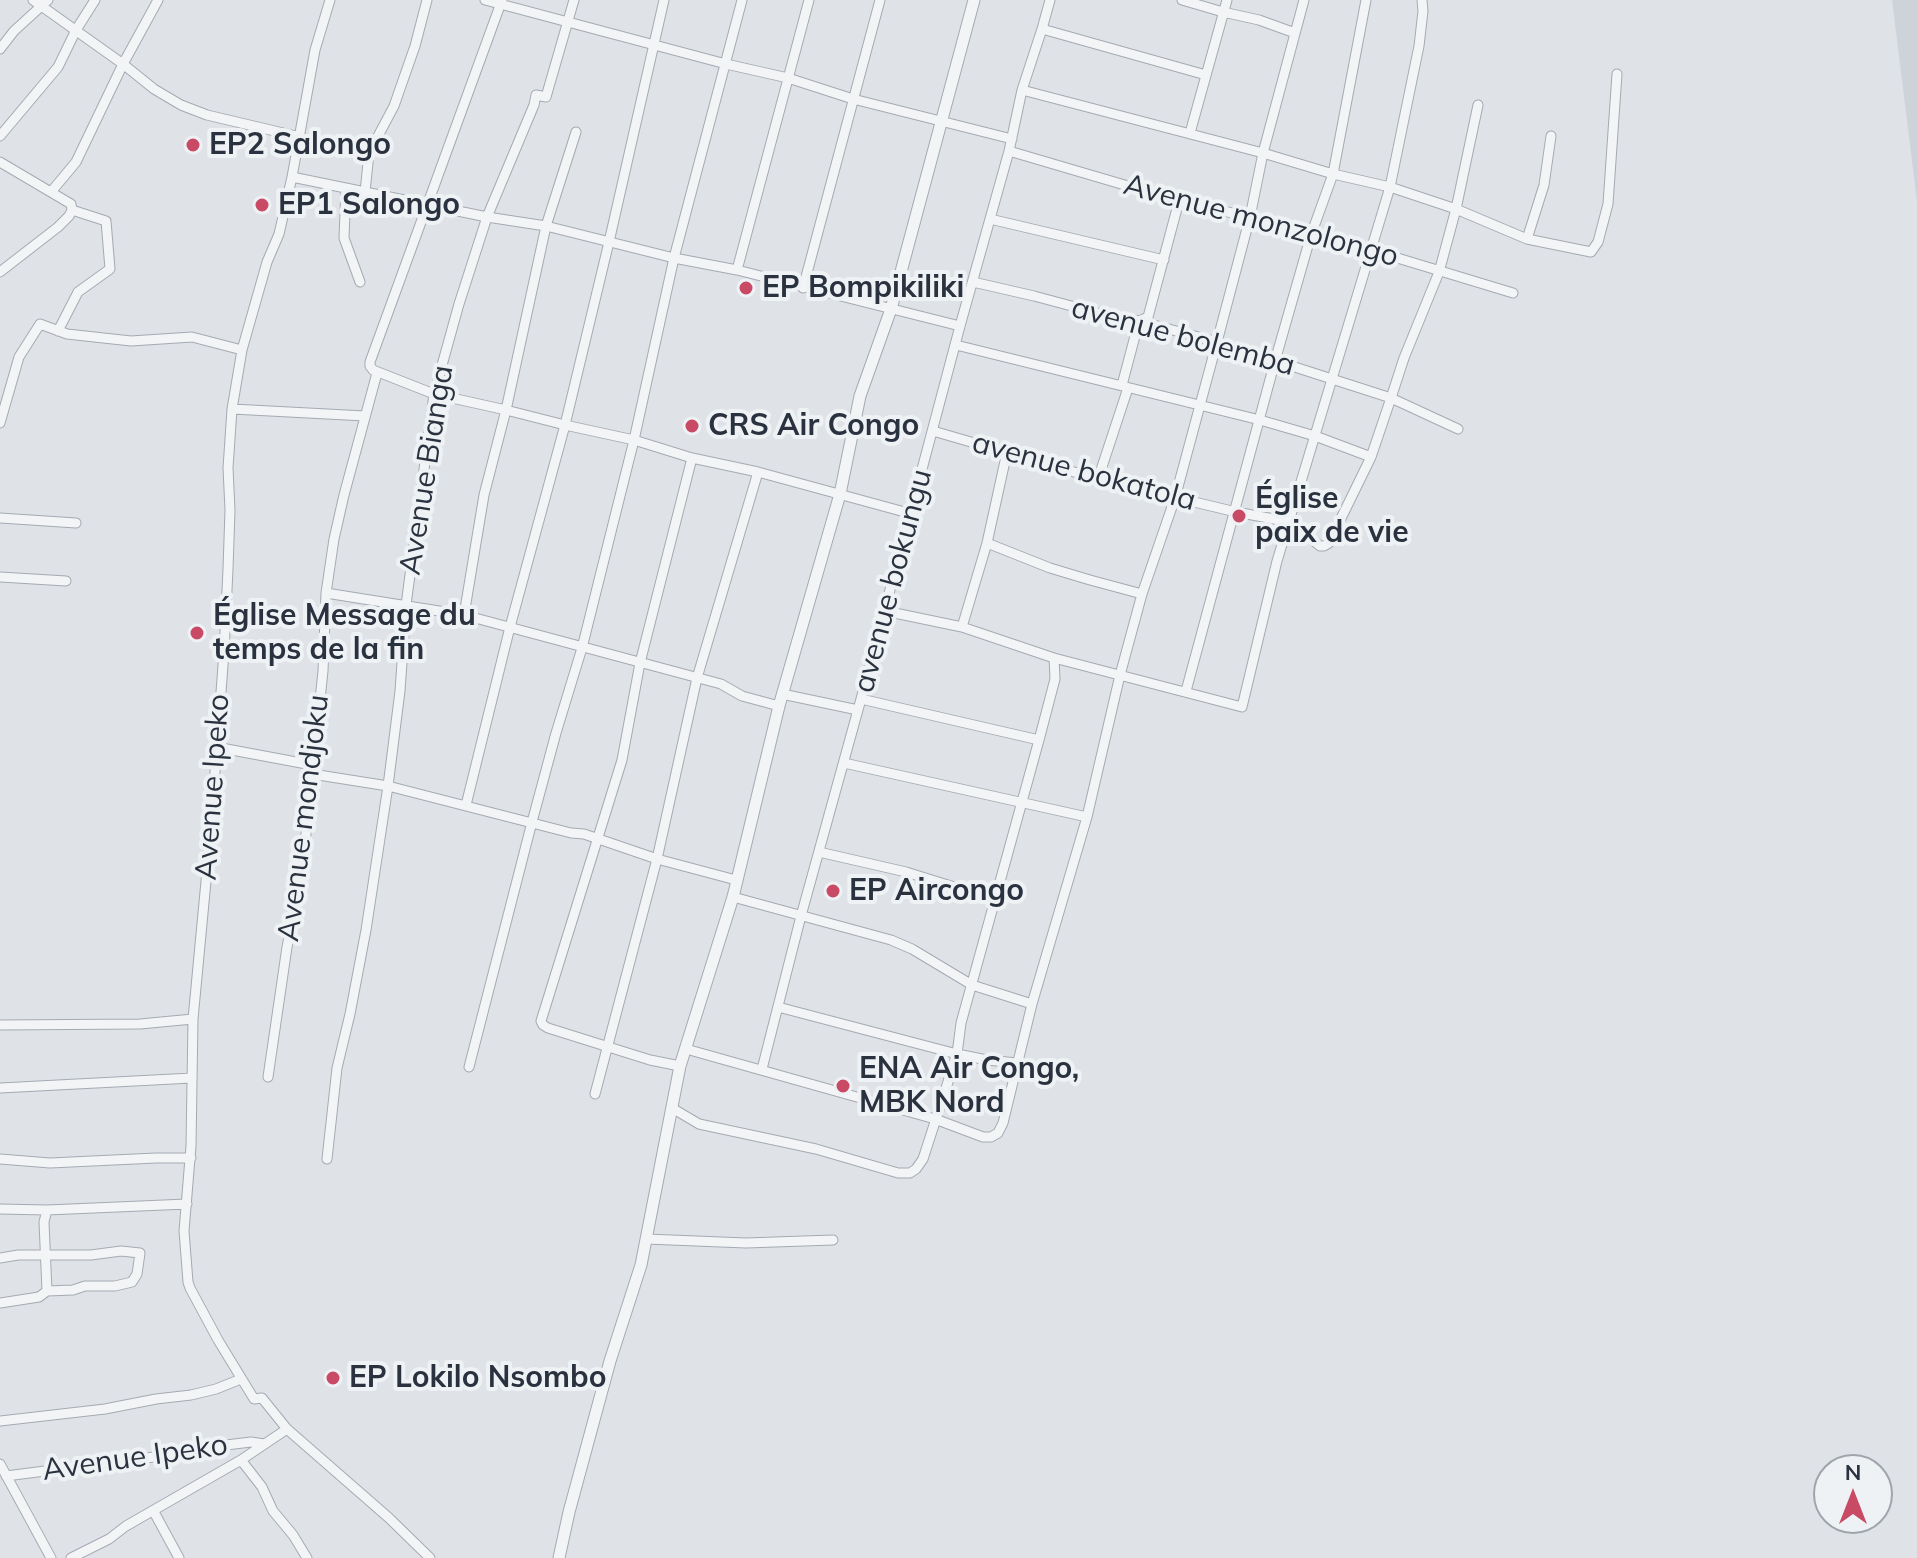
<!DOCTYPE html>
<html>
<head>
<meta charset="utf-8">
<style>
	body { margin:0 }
	#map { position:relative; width:1917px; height:1558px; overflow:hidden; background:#dfe3e8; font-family:Mulish,sans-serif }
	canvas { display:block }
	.north { position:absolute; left:1813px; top:1454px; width:80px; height:80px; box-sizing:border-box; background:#eff2f5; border:2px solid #a0a5ac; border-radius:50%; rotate:0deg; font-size:22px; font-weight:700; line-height:32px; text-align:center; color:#29323e }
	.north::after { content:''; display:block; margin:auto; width:28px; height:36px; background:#c84a65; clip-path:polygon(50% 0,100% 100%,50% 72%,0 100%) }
</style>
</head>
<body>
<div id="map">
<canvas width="1917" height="1558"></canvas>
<div class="north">N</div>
</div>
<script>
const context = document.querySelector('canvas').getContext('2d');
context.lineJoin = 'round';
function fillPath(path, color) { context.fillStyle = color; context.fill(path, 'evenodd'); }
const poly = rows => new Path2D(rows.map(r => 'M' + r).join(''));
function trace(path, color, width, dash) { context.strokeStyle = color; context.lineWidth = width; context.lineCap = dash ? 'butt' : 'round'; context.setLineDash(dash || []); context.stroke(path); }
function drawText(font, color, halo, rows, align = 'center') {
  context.font = font + ' Mulish,sans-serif'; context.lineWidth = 8; context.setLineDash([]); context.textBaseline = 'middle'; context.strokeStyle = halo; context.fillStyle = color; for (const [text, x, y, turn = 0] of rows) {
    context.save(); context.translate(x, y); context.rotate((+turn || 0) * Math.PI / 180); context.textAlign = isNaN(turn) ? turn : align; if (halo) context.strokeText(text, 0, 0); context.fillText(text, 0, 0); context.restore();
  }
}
fillPath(poly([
	[1892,0,1917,0,1917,201]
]), '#ced3da');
const minor = poly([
	[33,0,123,64,154,89,181,105,207,115,300,137],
	[330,0,315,50,292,177,279,234,267,262,242,350,232,409,228,468,230,510,228,569,224,652,210,839,193,1019,191,1146,184,1231,188,1282,190,1288,218,1340,254,1399,262,1398,287,1429,389,1518,430,1558],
	[485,0,726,64,788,78,853,99,1012,139],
	[502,0,370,362,370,366,373,370,434,394,506,410,565,425,634,440,692,458,758,472,912,514],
	[1182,0,1223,12,1259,20,1295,33],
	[1042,29,1206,75],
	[0,49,14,31,48,0],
	[1022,90,1263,153,1333,174,1390,187,1456,209,1527,239],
	[1190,133,1227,0],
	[0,136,58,67,76,30,95,0],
	[1551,136,1544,185,1527,239,1591,252,1598,242,1608,204,1617,74],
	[1009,151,1179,201,1250,217,1311,235,1371,250,1513,293],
	[0,162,71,204,72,210,69,216,58,227,0,272],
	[292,177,487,217,546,226,674,258,737,270,960,326],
	[346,188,344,238,360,282],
	[51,192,76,162,123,64,158,0],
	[365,192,369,153,394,106,415,46,427,0],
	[990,219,1164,260],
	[737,270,809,0],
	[973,282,1034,296,1109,316,1139,321,1217,342,1391,398,1404,358,1439,272,1456,209,1478,105],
	[803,288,880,0],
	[58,331,78,292,110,269,106,221,72,210],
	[956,345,1260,420,1315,436,1371,457],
	[1122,385,1139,321,1148,317,1179,201],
	[232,409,365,416],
	[0,423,19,357,40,324,67,334,131,341,192,337,242,350],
	[933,431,1098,479,1236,512,1290,522,1320,546,1324,546,1329,543,1371,457,1391,398,1458,429],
	[1098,479,1128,388],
	[0,518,76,523],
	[987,543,1050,568,1090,580,1142,594],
	[0,577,66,581],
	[326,593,464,615,721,684,742,696,779,706],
	[885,611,962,627,1054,658,1242,707,1277,561,1390,187,1419,46,1423,11,1422,0],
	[464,615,484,495,506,410,546,226,576,132],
	[962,627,987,543,1007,452],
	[1186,691,1275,361,1311,235,1333,174,1366,0],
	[782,694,858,710],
	[861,699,1039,740],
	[216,747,312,765],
	[844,763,1087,817],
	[312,774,388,786,571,833,584,834,657,859,736,880],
	[466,805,510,627,565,425,609,242,664,0],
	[819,852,906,872,996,900],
	[733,897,891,940,912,949,972,985,1032,1004],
	[778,1007,957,1054,987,1060,1017,1063],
	[0,1025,140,1024,193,1019],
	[686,1049,935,1119,983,1137,991,1137,998,1133,1003,1123,1032,1004,1087,817,1120,675,1142,594,1175,498,1217,342,1250,217,1263,153,1304,0],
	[680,1066,650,1060,548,1028,543,1025,541,1021,622,760,640,663,692,458],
	[469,1067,532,822,556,733,582,648,634,440,674,258,742,0],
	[762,1069,801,916,861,699,960,326,1009,151,1022,90,1042,29,1050,0],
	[268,1077,287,947,302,872,323,671,326,593,334,539,344,495,377,373],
	[0,1088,192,1078],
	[595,1094,657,859,697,678,758,472],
	[672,1108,699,1124,816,1149,898,1173,910,1173,916,1169,923,1159,957,1054,961,1023,1039,740,1055,679,1054,658],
	[0,1159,50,1163,156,1158,191,1158],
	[327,1159,337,1068,350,1014,366,930,388,786,400,691,406,605,434,394,459,304,487,217,534,105,536,95,546,97,574,0],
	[0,1209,47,1210],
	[646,1239,746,1243,833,1240],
	[0,1258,18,1255,91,1255,121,1251,140,1253,137,1274,132,1282,115,1286,85,1286,73,1290,47,1291],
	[0,1303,39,1297,47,1291,44,1222,47,1210,187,1204],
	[0,1421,105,1409,156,1399,191,1395,216,1389,241,1379],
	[241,1460,262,1487,273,1511,293,1535,307,1558],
	[0,1464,51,1558],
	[6,1476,154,1457,226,1445,251,1442,264,1444],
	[154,1512,179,1558],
	[71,1558,109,1539,126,1526,241,1460,287,1429]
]);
const tertiary = poly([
	[559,1558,569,1512,610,1361,641,1265,680,1066,733,897,779,706,840,494,860,396,891,309,974,0]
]);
trace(minor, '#a5aab2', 11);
trace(tertiary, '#a5aab2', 13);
trace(minor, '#f2f4f6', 9);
trace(tertiary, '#f2f4f6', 11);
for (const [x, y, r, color] of [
	[193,145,8,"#c84a65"],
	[262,205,8,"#c84a65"],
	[746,288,8,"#c84a65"],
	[692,426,8,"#c84a65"],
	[1239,516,8,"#c84a65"],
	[197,633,8,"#c84a65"],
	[833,891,8,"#c84a65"],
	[843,1086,8,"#c84a65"],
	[333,1378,8,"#c84a65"]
]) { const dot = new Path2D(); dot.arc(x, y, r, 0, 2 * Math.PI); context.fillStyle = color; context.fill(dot); trace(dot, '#eff2f5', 3); }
drawText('bold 30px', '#29323e', '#eff2f5', [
	["EP2 Salongo",209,145],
	["EP1 Salongo",278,205],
	["EP Bompikiliki",762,288],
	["CRS Air Congo",708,426],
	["Église",1255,499],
	["paix de vie",1255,533],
	["Église Message du",213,616],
	["temps de la fin",213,650],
	["EP Aircongo",849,891],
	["ENA Air Congo,",859,1069],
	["MBK Nord",859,1103],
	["EP Lokilo Nsombo",349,1378]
], 'left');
drawText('30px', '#29323e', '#eff2f5', [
	["Avenue monzolongo",1261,221,15],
	["avenue bolemba",1183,337,15],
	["Avenue Bianga",427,470,-81],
	["avenue bokatola",1084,472,15],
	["avenue bokungu",893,581,-75],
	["Avenue Ipeko",213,787,-86],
	["Avenue mondjoku",304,818,-83],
	["Avenue Ipeko",135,1458,-8]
]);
</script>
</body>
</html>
